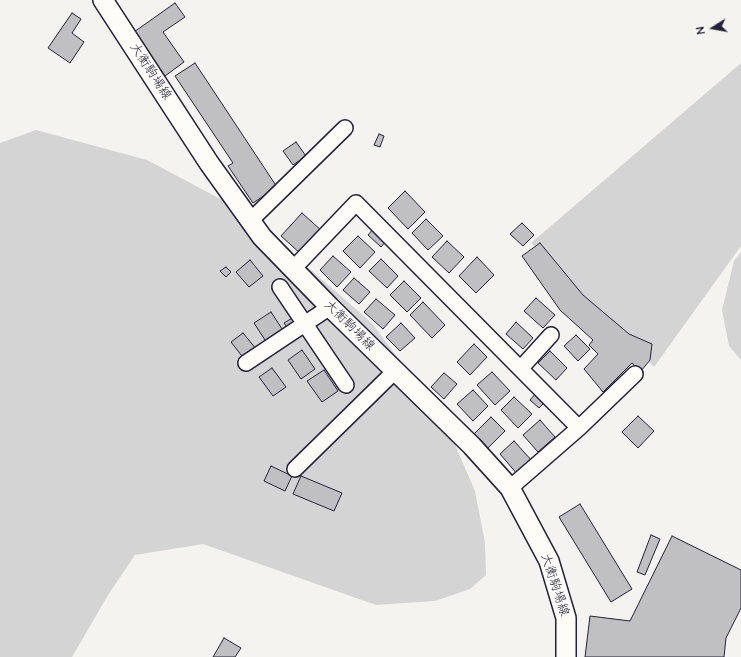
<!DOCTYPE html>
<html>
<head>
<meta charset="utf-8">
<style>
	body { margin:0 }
	#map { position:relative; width:741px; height:657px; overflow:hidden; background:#f4f3ef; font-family:"Architects Daughter",sans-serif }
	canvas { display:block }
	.north { position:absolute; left:693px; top:8px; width:40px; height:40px; -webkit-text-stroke:3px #fdfcf7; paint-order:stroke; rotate:259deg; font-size:11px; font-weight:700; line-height:16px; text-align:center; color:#22223b }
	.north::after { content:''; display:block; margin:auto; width:14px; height:18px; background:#22223b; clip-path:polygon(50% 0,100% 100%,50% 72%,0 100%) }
</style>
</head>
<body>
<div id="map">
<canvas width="741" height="657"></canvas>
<div class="north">N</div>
</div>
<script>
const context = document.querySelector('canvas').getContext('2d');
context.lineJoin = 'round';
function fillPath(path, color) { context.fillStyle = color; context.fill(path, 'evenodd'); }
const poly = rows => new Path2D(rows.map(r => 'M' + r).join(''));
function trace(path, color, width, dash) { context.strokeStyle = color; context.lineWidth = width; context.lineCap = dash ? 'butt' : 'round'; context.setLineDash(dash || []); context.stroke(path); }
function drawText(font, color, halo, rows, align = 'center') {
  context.font = font + ' "Architects Daughter","Klee One",sans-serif'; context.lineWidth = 3; context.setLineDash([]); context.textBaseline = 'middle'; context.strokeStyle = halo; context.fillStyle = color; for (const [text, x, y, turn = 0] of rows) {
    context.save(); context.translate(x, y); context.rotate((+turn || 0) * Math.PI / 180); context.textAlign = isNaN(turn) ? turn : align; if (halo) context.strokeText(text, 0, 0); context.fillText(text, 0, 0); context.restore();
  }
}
fillPath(poly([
	[741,63,741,246,654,367,531,243],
	[36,130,147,160,243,211,372,323,446,424,475,491,485,543,486,575,470,589,435,601,376,605,203,544,135,555,108,595,72,657,0,657,0,143],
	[741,252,741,360,729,346,722,310,734,261]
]), '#d5d4d5');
const building = poly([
	[175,3,185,17,163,32,184,62,165,76,134,32,175,3],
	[72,13,81,19,72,33,84,42,70,63,48,48,72,13],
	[195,63,277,187,253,203,228,166,233,163,175,76,195,63],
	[379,134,384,136,380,147,374,145,379,134],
	[296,142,306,156,293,165,283,151,296,142],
	[405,191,425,212,408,229,388,208,405,191],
	[302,213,322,231,301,254,281,236,302,213],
	[426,219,443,236,428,250,412,233,426,219],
	[522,223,534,235,523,246,510,234,522,223],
	[374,228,387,240,381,247,368,235,374,228],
	[358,236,375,252,360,268,343,251,358,236],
	[447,241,464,257,449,273,432,257,447,241],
	[540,243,583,295,629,334,652,344,650,360,641,371,632,363,603,392,584,369,598,354,589,345,593,340,560,310,522,256,540,243],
	[333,256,351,272,337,287,320,270,333,256],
	[477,257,494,275,476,293,459,276,477,257],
	[381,259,398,276,387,288,369,271,381,259],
	[250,260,263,276,249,287,236,272,250,260],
	[226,267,231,272,226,277,220,271,226,267],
	[354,278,370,292,359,304,343,290,354,278],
	[404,281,421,298,407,312,390,295,404,281],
	[536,298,555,315,543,328,524,311,536,298],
	[376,299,395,315,383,329,364,312,376,299],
	[423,302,445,325,432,338,410,315,423,302],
	[271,312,284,332,267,343,254,323,271,312],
	[294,317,299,324,289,330,284,323,294,317],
	[516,322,533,338,523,349,506,334,516,322],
	[401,323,415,338,400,351,386,337,401,323],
	[243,333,257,350,245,360,231,342,243,333],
	[576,335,590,349,578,361,564,346,576,335],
	[474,344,487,357,470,375,457,362,474,344],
	[302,350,315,369,301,379,288,360,302,350],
	[550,351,567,368,556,380,538,363,550,351],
	[272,368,286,387,273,396,259,377,272,368],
	[324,370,338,391,322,402,307,381,324,370],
	[492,372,510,391,495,405,477,385,492,372],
	[444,373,457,384,444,399,431,387,444,373],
	[473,390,488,406,473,421,457,404,473,390],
	[537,392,546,401,539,408,530,400,537,392],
	[514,397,532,414,518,428,501,410,514,397],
	[638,416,654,431,638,448,622,432,638,416],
	[491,417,505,431,488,448,474,434,491,417],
	[540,420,555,437,538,452,523,435,540,420],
	[514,441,533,462,518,475,500,454,514,441],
	[271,466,292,476,285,491,264,481,271,466],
	[301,476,342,493,334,511,293,494,301,476],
	[580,504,632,589,611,602,559,517,580,504],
	[651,535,660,539,645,575,637,572,651,535],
	[672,536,741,570,741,608,726,638,724,657,585,657,590,616,630,621,672,536],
	[224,638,241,648,235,657,213,657,224,638]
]);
fillPath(building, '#c0bfc2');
trace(building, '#22223b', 1);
const minor = poly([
	[250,221,345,128],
	[293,269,356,203,579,428],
	[280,287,346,385],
	[246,363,330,307],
	[521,368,551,335],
	[295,469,395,371],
	[510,488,579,428,635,374]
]);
const major = poly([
	[103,0,209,163,262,237,330,307,472,446,510,488,549,561,566,618,566,657]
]);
trace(minor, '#22223b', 18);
trace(major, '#22223b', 22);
trace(minor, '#fdfcf7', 15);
trace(major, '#fdfcf7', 19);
drawText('13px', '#22223b', '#fdfcf7', [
	["大衡駒場線",150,72,57],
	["大衡駒場線",349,326,45],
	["大衡駒場線",554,585,72]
]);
</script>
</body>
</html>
